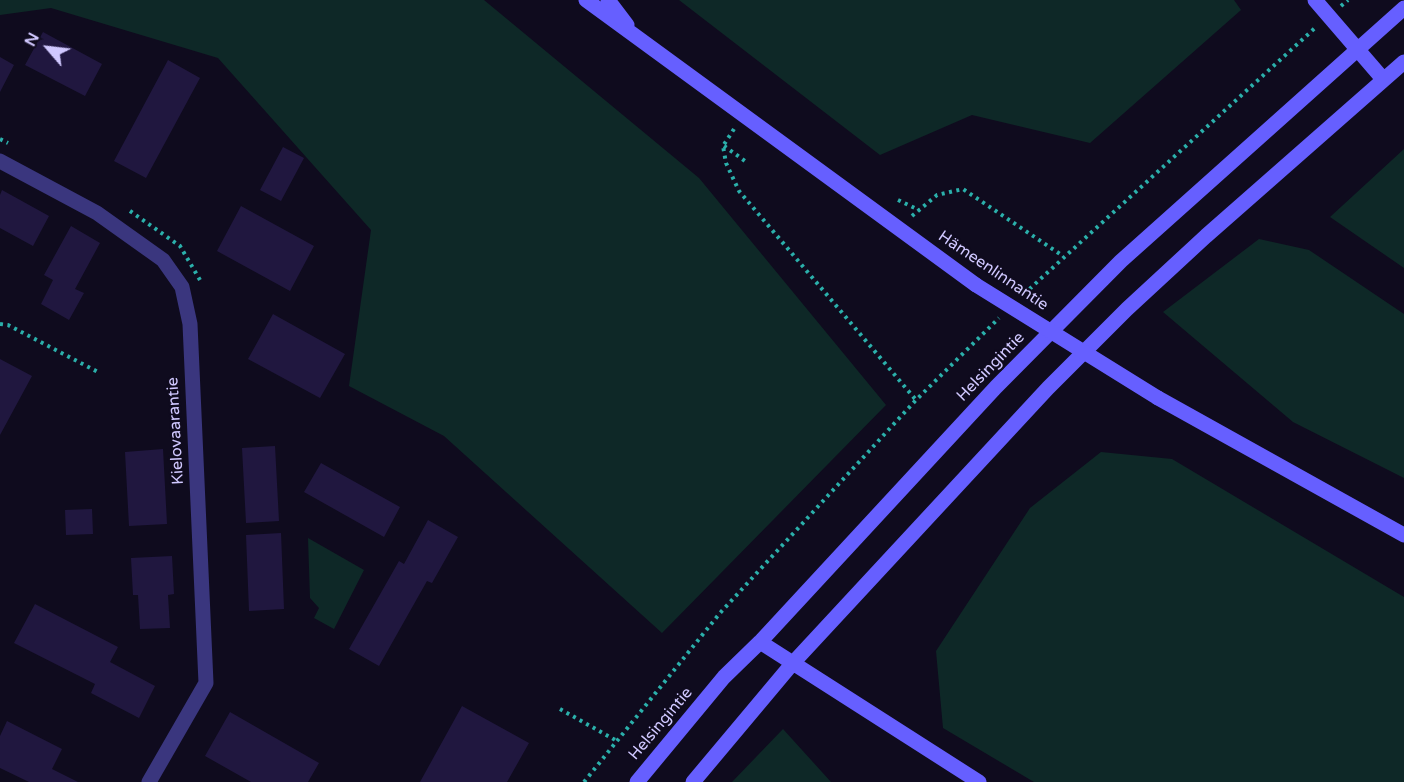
<!DOCTYPE html>
<html>
<head>
<meta charset="utf-8">
<style>
	body { margin:0 }
	#map { position:relative; width:1404px; height:782px; overflow:hidden; background:#0f0b1e; font-family:"Varela Round",sans-serif }
	canvas { display:block }
	.north { position:absolute; left:18px; top:18px; width:60px; height:60px; -webkit-text-stroke:4px #0f0b1e; paint-order:stroke; rotate:298deg; font-size:16px; font-weight:700; line-height:24px; text-align:center; color:#d0c8ff }
	.north::after { content:''; display:block; margin:auto; width:21px; height:27px; background:#d0c8ff; clip-path:polygon(50% 0,100% 100%,50% 72%,0 100%) }
</style>
</head>
<body>
<div id="map">
<canvas width="1404" height="782"></canvas>
<div class="north">N</div>
</div>
<script>
const context = document.querySelector('canvas').getContext('2d');
context.lineJoin = 'round';
function fillPath(path, color) { context.fillStyle = color; context.fill(path, 'evenodd'); }
const poly = rows => new Path2D(rows.map(r => 'M' + r).join(''));
function trace(path, color, width, dash) { context.strokeStyle = color; context.lineWidth = width; context.lineCap = dash ? 'butt' : 'round'; context.setLineDash(dash || []); context.stroke(path); }
function drawText(font, color, halo, rows, align = 'center') {
  context.font = font + ' "Varela Round",sans-serif'; context.lineWidth = 4.5; context.setLineDash([]); context.textBaseline = 'middle'; context.strokeStyle = halo; context.fillStyle = color; for (const [text, x, y, turn = 0] of rows) {
    context.save(); context.translate(x, y); context.rotate((+turn || 0) * Math.PI / 180); context.textAlign = isNaN(turn) ? turn : align; if (halo) context.strokeText(text, 0, 0); context.fillText(text, 0, 0); context.restore();
  }
}
fillPath(poly([
	[0,0,484,0,699,178,886,405,662,633,444,436,349,386,371,230,218,58,51,8,0,15],
	[679,0,1234,0,1241,10,1090,143,972,115,880,155],
	[1404,149,1404,268,1330,217],
	[1259,239,1309,250,1404,314,1404,478,1293,422,1163,312],
	[1101,452,1172,459,1404,597,1404,782,1034,782,943,728,936,651,1030,508],
	[308,538,364,570,334,629,314,618,319,608,310,598],
	[783,729,831,782,732,782]
]), '#0e2827');
fillPath(poly([
	[43,32,102,64,85,96,25,65],
	[0,57,14,65,0,92],
	[168,60,200,78,146,178,114,161],
	[283,147,304,158,281,201,260,190],
	[2,190,49,216,33,246,0,228,0,195],
	[241,206,314,246,290,291,217,251],
	[71,226,100,243,75,289,84,293,69,320,41,304,53,280,44,275],
	[273,314,345,354,320,398,248,359],
	[0,359,32,376,0,435],
	[275,446,279,521,246,523,242,448],
	[163,449,167,524,129,526,125,452],
	[321,463,400,507,384,537,304,492],
	[92,509,93,534,66,535,65,510],
	[428,520,458,537,432,583,427,581,379,666,349,649,399,561,404,564],
	[281,533,284,609,249,611,246,535],
	[172,556,174,594,168,595,170,628,140,629,138,595,133,595,131,558],
	[35,604,118,647,110,662,155,686,139,718,91,693,95,684,14,643],
	[462,706,529,743,507,782,420,782],
	[230,712,319,763,308,782,251,782,205,756],
	[7,721,62,749,52,769,78,782,29,782,0,768,0,736]
]), '#20173f');
trace(poly([
	[1341,6,1348,0],
	[734,129,723,146,726,163,739,191,916,400],
	[0,139,8,143],
	[724,146,745,161],
	[898,200,919,210],
	[130,211,180,246,200,280],
	[912,216,937,195,963,189,1063,256],
	[1024,294,1315,28],
	[0,324,8,325,98,372],
	[560,709,617,741],
	[584,782,720,613,916,400,999,318]
]), '#2bb0ab', 4, [3, 4.5]);
trace(poly([
	[0,161,97,213,163,260,182,287,190,324,206,683,149,782]
]), '#3a367e', 15);
trace(poly([
	[586,0,976,285],
	[608,0,627,25],
	[1315,0,1383,79],
	[1158,398,1404,535],
	[760,642,979,782],
	[637,782,724,677,760,642,996,387,1121,261,1404,8],
	[693,782,792,664,1048,388,1127,309,1206,236,1404,62]
]), '#665fff', 15);
trace(poly([
	[976,285,1158,398]
]), '#665fff', 15);
drawText('16px', '#d0c8ff', '#0f0b1e', [
	["Hämeenlinnantie",993,271,34],
	["Helsingintie",991,367,-46],
	["Kielovaarantie",176,431,-93],
	["Helsingintie",661,724,-50]
]);
</script>
</body>
</html>
